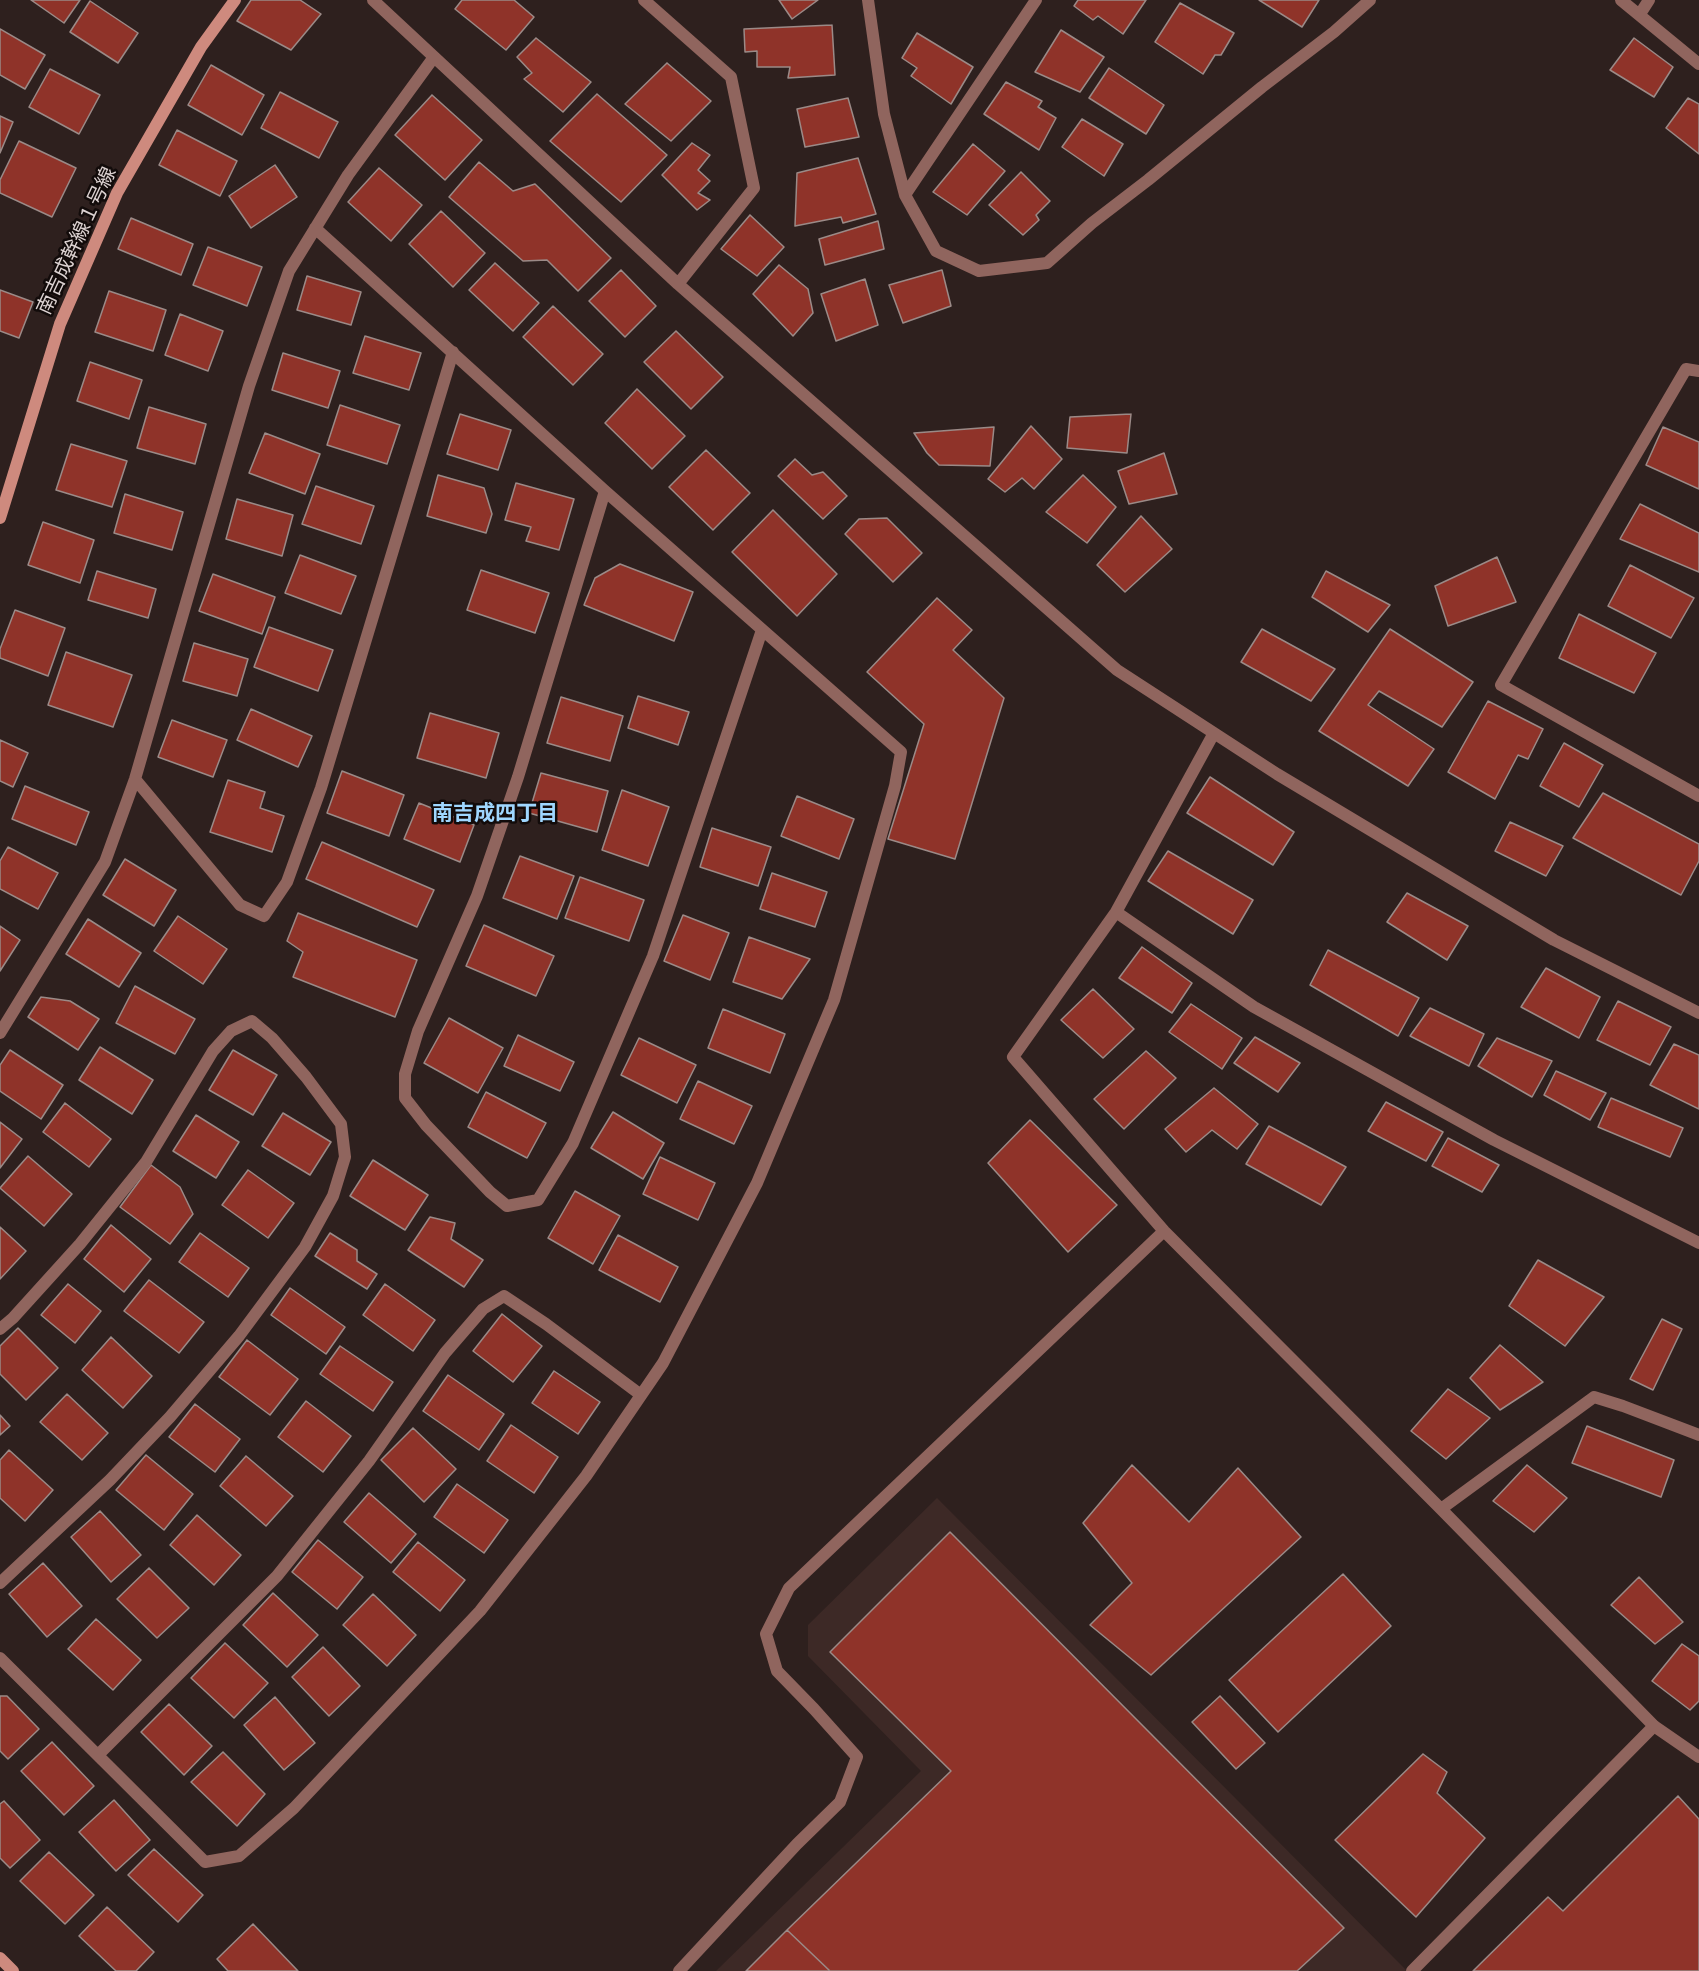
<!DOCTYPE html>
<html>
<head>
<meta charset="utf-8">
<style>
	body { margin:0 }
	canvas { display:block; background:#2e201e }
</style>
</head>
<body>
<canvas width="1699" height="1971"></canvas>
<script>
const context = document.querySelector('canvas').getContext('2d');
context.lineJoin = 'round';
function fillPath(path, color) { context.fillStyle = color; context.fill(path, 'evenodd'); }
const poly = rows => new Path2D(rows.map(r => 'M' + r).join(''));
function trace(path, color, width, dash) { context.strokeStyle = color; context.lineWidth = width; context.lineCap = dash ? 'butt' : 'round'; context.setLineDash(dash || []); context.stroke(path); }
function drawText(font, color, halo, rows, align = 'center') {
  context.font = font + ' "IBM Plex Serif","Noto Sans JP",serif'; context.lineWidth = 5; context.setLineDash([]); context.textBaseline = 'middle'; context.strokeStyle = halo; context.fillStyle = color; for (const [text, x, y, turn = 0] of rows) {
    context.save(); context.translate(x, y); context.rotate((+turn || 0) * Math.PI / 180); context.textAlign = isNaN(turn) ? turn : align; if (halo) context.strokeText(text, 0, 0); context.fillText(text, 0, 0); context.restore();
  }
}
fillPath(poly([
	[937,1498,1407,1971,716,1971,921,1771,808,1656,808,1625]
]), '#3d2926');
const building = poly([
	[31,0,80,0,64,23,31,0],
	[251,0,300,0,321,14,291,50,237,21,251,0],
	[462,0,514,0,534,17,506,50,455,9,462,0],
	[779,0,818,0,792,19,779,0],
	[1078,0,1146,0,1123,34,1098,16,1093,20,1074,6,1078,0],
	[1259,0,1319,0,1302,27,1259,0],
	[90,1,138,33,118,63,70,32,90,1],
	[1180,3,1234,33,1221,55,1215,55,1203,74,1155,42,1180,3],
	[832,25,835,75,788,78,790,67,757,67,757,51,745,52,744,29,832,25],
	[0,29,45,55,25,89,0,75,0,29],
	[1061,30,1104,57,1080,92,1035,72,1061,30],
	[917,33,973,67,951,104,911,76,917,68,902,58,917,33],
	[536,38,591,82,563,112,524,79,532,73,517,57,536,38],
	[1634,38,1673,67,1654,97,1610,70,1634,38],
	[667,63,711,101,671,141,625,104,667,63],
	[211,65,264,95,242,135,188,105,211,65],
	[1109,68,1164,105,1146,134,1089,98,1109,68],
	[50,69,100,95,79,134,29,107,50,69],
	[1006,82,1042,101,1038,107,1056,118,1039,150,984,114,1006,82],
	[280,92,338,122,319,158,261,128,280,92],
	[597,94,667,155,621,202,550,141,597,94],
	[432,95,482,140,445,180,395,135,432,95],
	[848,98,859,137,805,147,797,109,848,98],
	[1688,98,1699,104,1699,154,1666,128,1688,98],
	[0,116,13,122,0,153,0,116],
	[1082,119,1123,144,1104,176,1062,147,1082,119],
	[177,130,237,161,220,196,159,165,177,130],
	[19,141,76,168,52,217,0,193,0,180,19,141],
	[692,143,710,155,698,170,710,181,698,193,710,200,697,210,662,175,692,143],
	[973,144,1005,171,967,215,933,192,973,144],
	[858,158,876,214,843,223,841,217,795,226,797,173,858,158],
	[479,162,513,191,535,184,611,258,578,291,547,260,523,261,449,197,479,162],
	[275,165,297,197,251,228,229,196,275,165],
	[379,168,422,205,391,241,348,202,379,168],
	[1021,172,1050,201,1036,215,1039,220,1023,235,989,205,1021,172],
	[441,211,485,253,453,287,409,244,441,211],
	[750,215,784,247,757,276,721,249,750,215],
	[131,218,193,244,181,275,118,249,131,218],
	[878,221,884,249,825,265,819,239,878,221],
	[208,247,262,267,247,306,193,285,208,247],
	[495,263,539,303,513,331,469,290,495,263],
	[779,265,808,289,813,313,793,336,753,294,779,265],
	[621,270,656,306,625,337,589,301,621,270],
	[942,270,951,306,903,323,889,285,942,270],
	[307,276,361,292,351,325,297,310,307,276],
	[865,279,878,325,836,341,821,294,865,279],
	[0,290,33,302,19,338,0,331,0,290],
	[109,291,166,310,153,351,95,332,109,291],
	[553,306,603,354,573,385,523,337,553,306],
	[180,314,223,331,208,371,165,355,180,314],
	[676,331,723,377,691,409,644,362,676,331],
	[365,336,421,353,409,390,353,373,365,336],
	[283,353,340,371,328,408,272,390,283,353],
	[90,362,142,380,129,419,77,401,90,362],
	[637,389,685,436,652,469,605,423,637,389],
	[340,405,400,425,387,464,327,445,340,405],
	[149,407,206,424,195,464,137,448,149,407],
	[460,414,511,430,498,470,447,454,460,414],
	[1131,414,1127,453,1067,448,1070,417,1131,414],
	[1031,426,1062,459,1034,489,1022,478,1005,492,988,479,1031,426],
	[994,427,990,466,939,465,927,453,914,433,994,427],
	[1663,427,1699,442,1699,489,1646,465,1663,427],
	[265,433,320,454,305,494,249,473,265,433],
	[71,444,127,461,112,507,56,490,71,444],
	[706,450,750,493,713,530,669,487,706,450],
	[1164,453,1177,494,1129,504,1118,471,1164,453],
	[795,459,812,475,823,472,847,496,823,519,778,476,795,459],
	[438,475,484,488,492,514,486,533,427,516,438,475],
	[1083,475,1116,507,1087,543,1046,512,1083,475],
	[516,483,574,499,559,550,526,541,531,527,505,520,516,483],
	[316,486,374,506,361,544,302,524,316,486],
	[125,494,183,512,172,550,114,533,125,494],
	[237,499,293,515,282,556,226,539,237,499],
	[1640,504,1699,533,1699,572,1620,539,1640,504],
	[773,510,837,574,797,616,732,552,773,510],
	[1141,516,1172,549,1125,592,1097,565,1141,516],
	[887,518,922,553,893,582,845,534,859,519,887,518],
	[43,522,94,540,80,583,28,565,43,522],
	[300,555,356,576,341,614,285,593,300,555],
	[1497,557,1516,602,1448,626,1435,586,1497,557],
	[620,564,693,592,674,641,584,605,595,578,620,564],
	[1630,565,1694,598,1671,638,1608,606,1630,565],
	[481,570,549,593,535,633,467,610,481,570],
	[97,571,156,589,148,618,88,600,97,571],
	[1326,571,1390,605,1368,632,1312,597,1326,571],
	[213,574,275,597,262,634,199,611,213,574],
	[937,598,972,630,953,650,1004,698,955,859,888,839,924,724,867,672,937,598],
	[15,610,65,628,48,676,0,658,0,649,15,610],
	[1579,614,1656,653,1634,693,1559,658,1579,614],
	[269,627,333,650,318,691,254,667,269,627],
	[1262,629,1335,669,1311,701,1241,662,1262,629],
	[1390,629,1473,682,1442,727,1379,691,1368,705,1434,749,1408,786,1319,731,1390,629],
	[194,643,248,659,237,696,183,681,194,643],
	[66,652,132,675,113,727,48,705,66,652],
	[638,696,689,712,678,745,628,728,638,696],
	[561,697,623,716,610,761,547,743,561,697],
	[1488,701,1543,729,1528,759,1518,755,1495,799,1448,772,1488,701],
	[251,709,312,736,298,767,237,740,251,709],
	[430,713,499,733,486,778,417,758,430,713],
	[172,720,227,740,213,777,158,757,172,720],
	[0,740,28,753,13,787,0,781,0,740],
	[1564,743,1603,765,1579,807,1540,786,1564,743],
	[342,771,404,795,389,836,327,813,342,771],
	[541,773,608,791,597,832,529,813,541,773],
	[1210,777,1294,832,1273,865,1187,813,1210,777],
	[228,780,265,792,260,808,284,816,272,852,210,832,228,780],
	[25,786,89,812,76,845,12,819,25,786],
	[622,790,669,807,648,866,602,850,622,790],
	[1603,793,1699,844,1699,861,1681,895,1573,838,1603,793],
	[797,796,854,819,839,859,781,836,797,796],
	[419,803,474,825,460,862,404,839,419,803],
	[1510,822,1563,846,1546,876,1495,851,1510,822],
	[712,828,771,847,758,886,700,867,712,828],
	[322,842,434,890,417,927,306,879,322,842],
	[8,847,58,873,38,909,0,889,0,861,8,847],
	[1168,851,1253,900,1233,934,1148,881,1168,851],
	[520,856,574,876,557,919,503,898,520,856],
	[125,859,176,890,154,926,103,895,125,859],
	[772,873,827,892,815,927,760,909,772,873],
	[580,877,644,900,629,941,565,918,580,877],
	[1407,893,1468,926,1447,960,1387,922,1407,893],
	[298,913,417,960,395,1017,293,977,303,952,287,941,298,913],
	[683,915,729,933,710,980,664,961,683,915],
	[178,916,227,949,203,984,154,951,178,916],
	[88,919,141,953,119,987,66,954,88,919],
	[484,925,554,956,536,996,466,966,484,925],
	[0,926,20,940,0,971,0,926],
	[749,937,810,959,782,999,733,982,749,937],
	[1142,947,1192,983,1172,1013,1119,978,1142,947],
	[1328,950,1419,998,1398,1036,1310,985,1328,950],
	[1546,968,1600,997,1579,1038,1521,1007,1546,968],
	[135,986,195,1019,175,1054,116,1023,135,986],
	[1093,989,1134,1029,1103,1058,1061,1020,1093,989],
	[41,997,70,1001,99,1019,78,1050,28,1017,41,997],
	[1618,1001,1671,1027,1650,1065,1597,1040,1618,1001],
	[1191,1004,1242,1038,1222,1069,1169,1032,1191,1004],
	[1430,1008,1484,1034,1469,1066,1410,1036,1430,1008],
	[723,1009,785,1034,770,1073,708,1048,723,1009],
	[449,1018,503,1048,478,1093,424,1063,449,1018],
	[518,1035,574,1062,560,1091,504,1066,518,1035],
	[1255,1037,1300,1063,1278,1092,1234,1063,1255,1037],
	[639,1038,696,1065,677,1103,621,1075,639,1038],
	[1497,1038,1552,1061,1532,1097,1478,1066,1497,1038],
	[1674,1044,1699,1055,1699,1109,1650,1085,1674,1044],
	[100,1047,153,1080,132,1114,79,1080,100,1047],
	[10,1050,63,1085,41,1119,0,1091,0,1065,10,1050],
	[233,1050,277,1075,253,1115,209,1090,233,1050],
	[1146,1051,1176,1078,1124,1129,1094,1099,1146,1051],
	[1556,1071,1606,1093,1590,1120,1544,1095,1556,1071],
	[698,1081,752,1106,734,1144,680,1119,698,1081],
	[1214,1088,1258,1124,1237,1149,1212,1130,1186,1152,1165,1129,1214,1088],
	[486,1092,546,1123,527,1158,468,1127,486,1092],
	[1611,1098,1683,1128,1670,1157,1598,1127,1611,1098],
	[1386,1102,1443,1132,1426,1161,1368,1131,1386,1102],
	[65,1103,111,1139,89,1167,43,1132,65,1103],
	[613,1112,664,1143,643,1179,591,1148,613,1112],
	[283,1113,331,1142,310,1175,262,1146,283,1113],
	[196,1115,239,1142,216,1178,173,1151,196,1115],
	[1030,1120,1117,1205,1068,1252,988,1163,1030,1120],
	[0,1122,22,1139,0,1168,0,1122],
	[1269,1126,1346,1167,1321,1205,1246,1164,1269,1126],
	[1448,1138,1499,1165,1482,1192,1432,1166,1448,1138],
	[28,1156,72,1194,44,1226,0,1188,28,1156],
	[660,1157,715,1183,698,1220,643,1194,660,1157],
	[373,1160,428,1195,405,1230,350,1196,373,1160],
	[151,1165,180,1187,193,1214,170,1244,120,1207,151,1165],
	[248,1170,294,1203,268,1238,222,1205,248,1170],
	[575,1191,620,1216,593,1264,548,1238,575,1191],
	[430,1217,455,1223,451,1239,483,1260,464,1287,408,1250,430,1217],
	[111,1225,151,1259,124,1292,84,1259,111,1225],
	[0,1227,26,1251,0,1279,0,1227],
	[200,1233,249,1268,228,1297,179,1262,200,1233],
	[330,1233,357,1250,357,1261,377,1274,367,1289,315,1256,330,1233],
	[618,1235,678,1267,660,1302,599,1270,618,1235],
	[1538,1260,1604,1297,1565,1346,1509,1306,1538,1260],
	[149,1280,204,1322,179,1353,124,1311,149,1280],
	[68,1284,101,1311,75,1343,41,1315,68,1284],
	[385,1284,435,1320,413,1351,363,1315,385,1284],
	[290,1288,345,1327,326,1354,271,1315,290,1288],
	[502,1314,542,1346,513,1382,473,1351,502,1314],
	[1662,1319,1682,1329,1653,1390,1630,1379,1662,1319],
	[18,1328,58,1368,26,1400,0,1374,0,1346,18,1328],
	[111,1337,152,1376,123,1408,82,1370,111,1337],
	[247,1340,298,1379,270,1415,219,1377,247,1340],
	[1500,1345,1543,1382,1500,1410,1470,1378,1500,1345],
	[340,1346,393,1382,373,1411,320,1374,340,1346],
	[554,1371,600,1402,578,1434,532,1403,554,1371],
	[448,1375,504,1414,479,1450,423,1411,448,1375],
	[1448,1389,1490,1418,1446,1459,1411,1431,1448,1389],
	[67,1394,108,1433,82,1460,40,1422,67,1394],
	[306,1401,351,1436,323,1472,278,1437,306,1401],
	[195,1404,240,1439,215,1472,169,1437,195,1404],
	[0,1415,10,1426,0,1435,0,1415],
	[511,1425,558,1457,534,1493,487,1461,511,1425],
	[1587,1426,1674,1460,1661,1497,1572,1463,1587,1426],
	[413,1428,456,1469,424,1502,381,1460,413,1428],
	[9,1450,53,1490,25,1521,0,1498,0,1460,9,1450],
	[146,1455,193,1494,164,1530,116,1490,146,1455],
	[246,1456,293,1496,266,1526,220,1486,246,1456],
	[1132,1465,1189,1522,1238,1468,1301,1537,1151,1675,1090,1625,1132,1583,1083,1523,1132,1465],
	[1527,1465,1567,1498,1534,1532,1493,1501,1527,1465],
	[457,1484,508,1520,484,1553,434,1517,457,1484],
	[369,1493,416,1534,391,1563,344,1522,369,1493],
	[100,1511,141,1555,111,1582,71,1537,100,1511],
	[197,1515,241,1555,214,1585,170,1545,197,1515],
	[950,1532,1344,1928,1297,1971,830,1971,787,1930,951,1771,830,1652,950,1532],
	[318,1540,363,1577,337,1609,292,1572,318,1540],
	[418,1542,465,1580,440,1611,393,1572,418,1542],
	[43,1563,82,1606,47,1637,9,1594,43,1563],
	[149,1568,189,1608,157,1638,117,1599,149,1568],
	[1343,1574,1391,1626,1278,1732,1229,1680,1343,1574],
	[1639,1577,1683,1622,1655,1644,1611,1605,1639,1577],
	[273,1593,318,1635,287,1667,243,1625,273,1593],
	[373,1594,416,1635,387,1666,343,1625,373,1594],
	[96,1619,141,1660,113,1690,68,1649,96,1619],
	[225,1643,268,1683,234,1718,191,1678,225,1643],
	[1682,1644,1699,1656,1699,1701,1690,1710,1652,1681,1682,1644],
	[323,1647,360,1686,329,1716,292,1677,323,1647],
	[0,1696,7,1696,39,1729,8,1759,0,1751,0,1696],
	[1220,1696,1265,1743,1236,1769,1192,1722,1220,1696],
	[275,1697,315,1743,284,1770,244,1725,275,1697],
	[169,1704,212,1746,184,1775,141,1732,169,1704],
	[52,1742,94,1786,64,1815,21,1771,52,1742],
	[223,1752,265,1794,237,1826,191,1782,223,1752],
	[1423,1754,1447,1772,1437,1793,1485,1838,1416,1917,1335,1840,1423,1754],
	[1678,1796,1699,1819,1699,1971,1473,1971,1548,1897,1563,1911,1678,1796],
	[114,1800,150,1840,116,1871,79,1832,114,1800],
	[4,1801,40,1840,10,1868,0,1858,0,1804,4,1801],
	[154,1849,203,1895,178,1922,128,1875,154,1849],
	[49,1852,94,1895,65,1924,20,1881,49,1852],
	[107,1907,154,1952,136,1971,116,1971,79,1936,107,1907],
	[253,1924,298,1971,228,1971,217,1959,253,1924],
	[787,1930,830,1971,746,1971,787,1930]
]);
fillPath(building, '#8f3329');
trace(building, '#9b8a87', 1.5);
trace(poly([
	[1412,1971,1654,1726]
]), '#90655e', 12);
trace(poly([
	[373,0,678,284],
	[644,0,731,77,754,188,678,284,1117,670,1277,774,1554,940,1699,1013],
	[868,0,884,114,905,195,936,251,979,271,1047,263,1092,223,1148,180,1262,87,1334,32,1370,0],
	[1621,0,1699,64],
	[1640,14,1649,0],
	[905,195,1036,0],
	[1699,371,1686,369,1501,685,1699,796],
	[605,491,518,777,477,896,418,1031,405,1074,405,1098,426,1125,490,1192,507,1206,538,1200,573,1143,653,956,762,630],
	[1214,733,1116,912,1013,1057,1164,1231,1441,1509,1654,1726,1699,1757],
	[135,779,240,905,264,916,287,882,321,788,453,352],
	[1116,912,1254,1007,1494,1140,1699,1243],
	[0,1033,105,862,135,779,249,386,289,271,348,175,434,57],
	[0,1329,13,1318,80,1244,146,1162,213,1051,231,1031,252,1021,272,1038,306,1077,341,1124,345,1157,333,1196,305,1247,239,1336,170,1417,110,1480,0,1583],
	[1441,1509,1594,1397,1623,1406,1699,1435],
	[0,1658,205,1862,239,1856,294,1808,480,1611,586,1476,663,1363,757,1183,834,1000,895,786,901,752,605,491,315,228],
	[98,1755,277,1576,369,1461,445,1353,483,1309,504,1296,546,1324,641,1395],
	[679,1971,797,1844,840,1802,857,1757,814,1709,777,1671,766,1634,789,1588,1164,1231]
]), '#90655e', 12);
trace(poly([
	[0,518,60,324,117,193,201,47,235,0],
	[0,1958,13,1971]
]), '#ce8a7e', 12);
drawText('20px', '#dcd2d1', '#120b0a', [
	["南吉成幹線１号線",77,241,-65]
]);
drawText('bold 21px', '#9fd7ff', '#120b0a', [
	["南吉成四丁目",495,814]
]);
</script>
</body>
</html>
